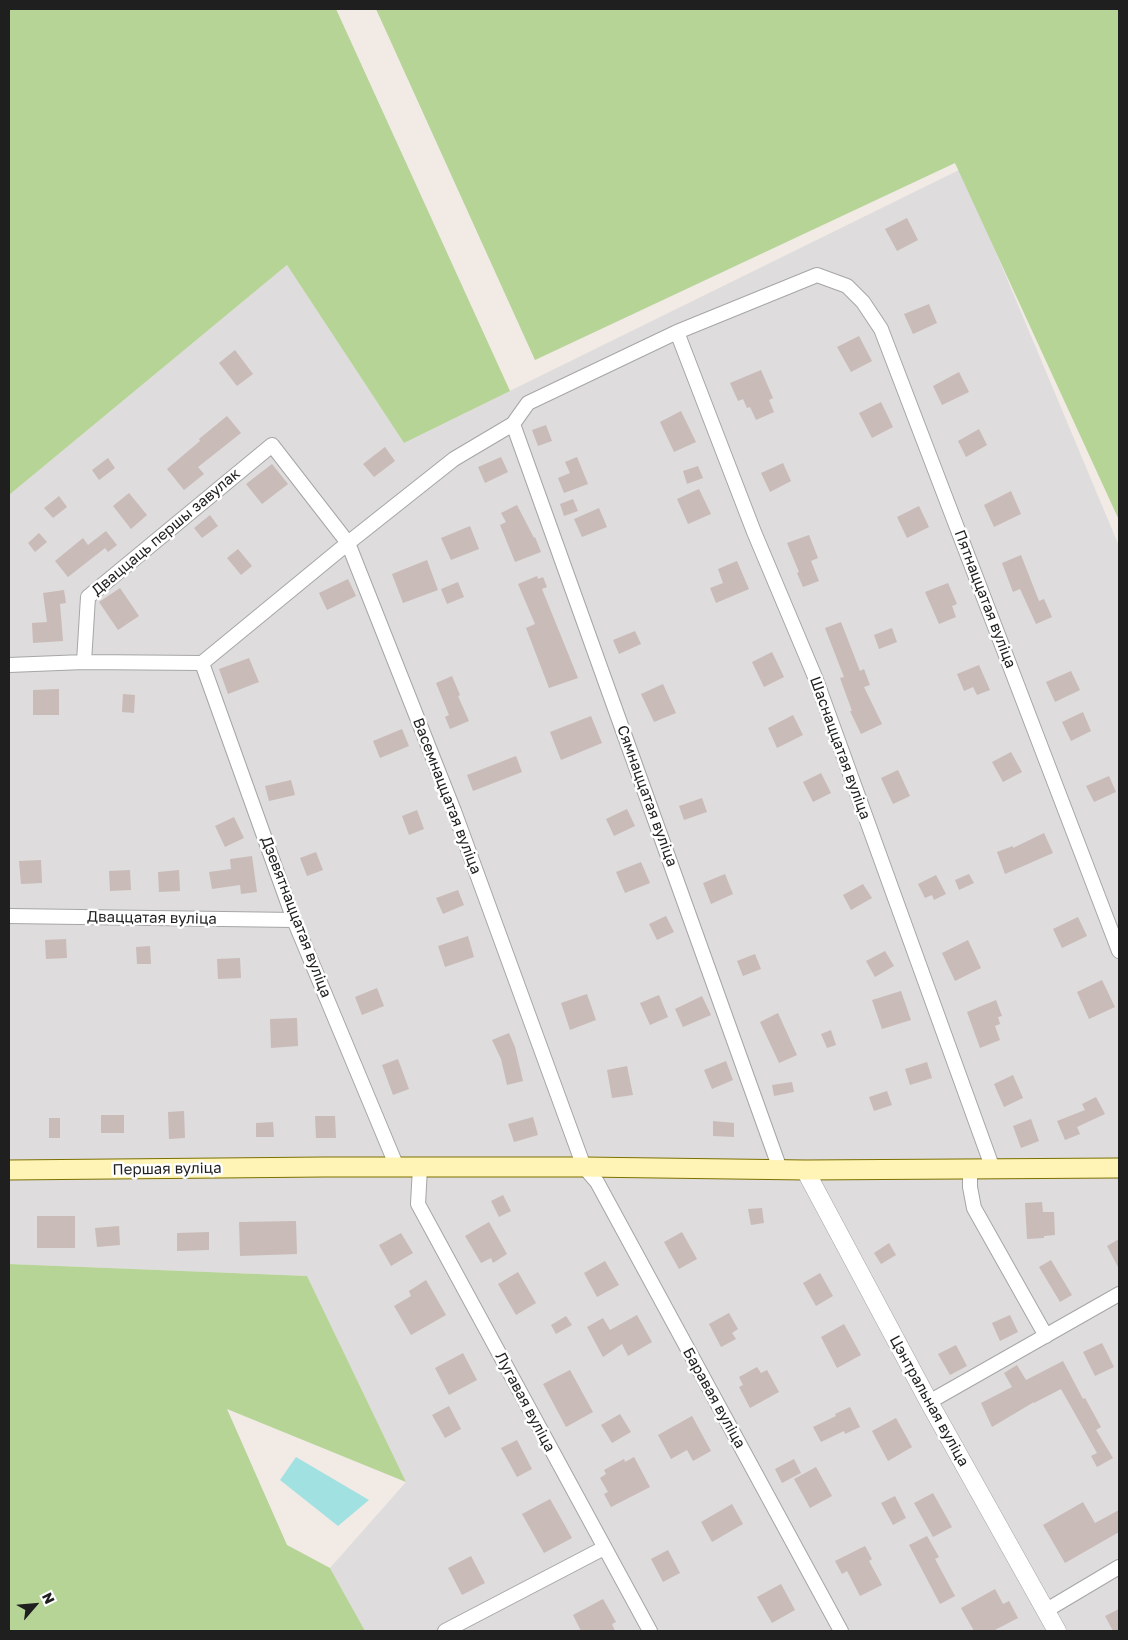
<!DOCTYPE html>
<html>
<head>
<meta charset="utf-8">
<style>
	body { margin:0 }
	#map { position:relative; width:1128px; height:1640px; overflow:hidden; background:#f1eae5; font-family:"Golos Text",sans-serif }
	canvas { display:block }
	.frame { position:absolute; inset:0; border:10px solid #1f1f1f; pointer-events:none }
	.north { position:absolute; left:10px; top:1580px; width:50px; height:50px; -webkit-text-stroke:4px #fff; paint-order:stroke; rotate:63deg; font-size:14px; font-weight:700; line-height:20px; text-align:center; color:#1f1f1f }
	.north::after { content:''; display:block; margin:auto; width:18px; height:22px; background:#1f1f1f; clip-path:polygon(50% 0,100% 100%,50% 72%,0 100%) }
</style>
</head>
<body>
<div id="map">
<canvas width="1128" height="1640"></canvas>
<div class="frame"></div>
<div class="north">N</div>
</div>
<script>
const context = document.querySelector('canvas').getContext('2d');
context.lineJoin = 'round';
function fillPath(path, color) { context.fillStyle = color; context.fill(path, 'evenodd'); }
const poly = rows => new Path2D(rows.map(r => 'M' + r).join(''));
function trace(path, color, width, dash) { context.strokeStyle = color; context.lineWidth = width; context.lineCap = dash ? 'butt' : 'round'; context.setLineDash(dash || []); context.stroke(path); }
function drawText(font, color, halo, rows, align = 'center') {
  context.font = font + ' "Golos Text",sans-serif'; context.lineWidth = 5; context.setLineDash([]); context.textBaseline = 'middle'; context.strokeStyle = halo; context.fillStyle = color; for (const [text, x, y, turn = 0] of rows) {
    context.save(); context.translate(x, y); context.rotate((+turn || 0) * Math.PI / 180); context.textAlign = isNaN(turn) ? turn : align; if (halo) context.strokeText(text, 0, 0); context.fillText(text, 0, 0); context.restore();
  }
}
fillPath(poly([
	[961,169,1119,546,1119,1631,365,1631,330,1568,406,1482,307,1276,9,1264,9,495,287,265,404,443]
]), '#dedcdd');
fillPath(poly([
	[9,9,336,9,510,391,404,443,287,265,9,495],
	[376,9,1119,9,1119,520,955,163,535,360],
	[9,1264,307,1276,406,1482,227,1409,287,1545,330,1568,365,1631,9,1631]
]), '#b5d496');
fillPath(poly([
	[296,1457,369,1500,338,1526,280,1480]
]), '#a2e1e2');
fillPath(poly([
	[907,218,918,240,897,251,885,229],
	[929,304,937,323,913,334,904,314],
	[859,336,872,361,851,372,837,347],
	[235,350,253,374,237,386,219,363],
	[761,370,773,398,769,400,774,412,756,420,750,407,747,408,743,399,738,401,730,383],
	[959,372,969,392,942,405,933,386],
	[881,402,893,427,872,438,859,413],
	[681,411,696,442,674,452,660,422],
	[227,416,241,433,198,467,204,474,184,490,167,469,200,441,199,439],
	[546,425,552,441,538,446,532,430],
	[979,429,987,445,966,457,958,441],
	[385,447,395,461,374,477,363,464],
	[501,457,508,472,485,483,478,467],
	[577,457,588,484,564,493,558,478,570,473,565,462],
	[108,458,115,468,99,480,92,470],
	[783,463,791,481,770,492,761,473],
	[272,464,288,484,262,504,246,484],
	[698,466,703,478,687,484,683,471],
	[699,489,711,514,688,524,677,499],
	[1011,491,1021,514,994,527,984,505],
	[129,493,147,515,131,529,113,506],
	[59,496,67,507,53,518,44,508],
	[573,499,578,511,564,516,560,504],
	[517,505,534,538,535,537,541,552,515,562,500,525,506,522,501,513],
	[919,506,929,527,907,538,897,517],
	[599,508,607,527,582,537,574,519],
	[210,515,218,526,202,538,194,528],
	[470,526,479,549,451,560,441,538],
	[106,531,117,545,108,552,105,548,68,577,55,561,83,538,88,545],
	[39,533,47,542,35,552,28,543],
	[809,535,818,558,811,561,819,581,803,587,797,573,799,572,787,543],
	[238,549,252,566,241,575,227,558],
	[1021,555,1039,601,1044,599,1052,617,1036,624,1020,589,1013,592,1002,563],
	[427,560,438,590,403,603,392,574],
	[737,561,749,589,716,603,710,588,723,583,718,569],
	[537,576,538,579,543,577,547,587,542,589,578,678,549,688,526,628,535,624,518,584],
	[348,579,356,596,327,610,319,593],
	[458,582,464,597,447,604,441,589],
	[948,583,957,604,952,606,956,617,939,624,925,592],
	[120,588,139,616,118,630,99,602],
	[64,590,66,603,60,604,63,641,33,643,32,623,47,622,43,593],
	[841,622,860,671,864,669,870,685,864,687,882,724,861,734,850,711,852,711,840,678,844,677,825,628],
	[892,628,897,642,879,649,874,635],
	[635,631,641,644,619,654,613,640],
	[772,652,784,677,764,687,752,662],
	[249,658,259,682,228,694,219,669],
	[979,665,990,690,977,695,973,687,964,691,957,674],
	[1071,671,1080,690,1055,702,1046,682],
	[452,676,460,695,458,696,469,721,450,729,445,717,449,715,436,683],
	[663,684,676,713,654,722,641,694],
	[59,689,59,715,33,715,33,690],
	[123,694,135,695,134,713,122,712],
	[1083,712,1091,731,1071,741,1062,722],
	[793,715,803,735,777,748,768,728],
	[591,716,602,743,561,760,550,732],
	[402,729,409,746,380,758,373,741],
	[1011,752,1022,772,1003,782,992,762],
	[516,756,522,772,473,791,467,775],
	[898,770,910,796,893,804,881,778],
	[821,773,831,793,813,802,803,782],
	[1109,776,1116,792,1094,802,1086,786],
	[291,780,295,795,269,801,265,786],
	[702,798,707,812,684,820,679,806],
	[627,809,635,826,614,836,606,819],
	[417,810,424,829,409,835,402,816],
	[234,817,244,838,225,847,215,826],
	[1044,833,1053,853,1005,874,997,852,1013,846,1013,848],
	[316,852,323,870,307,876,300,858],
	[252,856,257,892,241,894,240,885,212,889,209,872,231,869,230,859],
	[41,860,42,883,21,884,19,861],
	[641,862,650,883,625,893,616,872],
	[130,870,131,890,110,891,109,871],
	[179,870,180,891,159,892,158,872],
	[725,874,733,894,711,904,703,883],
	[969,874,974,883,959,890,955,880],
	[936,875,946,894,934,900,932,895,925,898,918,884],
	[863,884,872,898,851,910,843,895],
	[458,890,464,905,443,914,436,898],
	[666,916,674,932,657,940,649,924],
	[1078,917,1087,936,1062,948,1053,929],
	[468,936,474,957,445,967,438,946],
	[66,939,67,958,46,959,45,940],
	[968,940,981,968,955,981,942,953],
	[150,946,151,964,137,964,136,947],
	[885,951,894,966,875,977,866,961],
	[755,954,761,969,743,976,737,961],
	[240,958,241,978,218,979,217,959],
	[1102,980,1115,1007,1089,1019,1077,992],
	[377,988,384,1006,362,1015,355,997],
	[901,991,911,1020,882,1029,872,1000],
	[587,994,596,1020,570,1030,561,1003],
	[659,995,668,1017,650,1025,640,1003],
	[702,996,711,1015,683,1027,675,1009],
	[996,1000,1002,1016,998,1017,1000,1024,995,1026,1000,1040,980,1048,967,1012],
	[778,1013,797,1055,779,1063,760,1022],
	[297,1018,298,1046,271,1048,270,1019],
	[831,1030,836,1045,827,1048,821,1034],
	[509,1033,515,1047,523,1081,507,1085,501,1059,492,1040],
	[398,1059,409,1089,393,1095,382,1065],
	[726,1061,733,1080,712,1089,704,1070],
	[927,1062,932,1078,910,1085,905,1069],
	[627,1066,633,1095,612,1098,607,1070],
	[1013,1075,1023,1098,1004,1107,994,1084],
	[792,1082,794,1092,774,1096,772,1085],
	[887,1091,892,1105,874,1111,869,1097],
	[1096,1097,1105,1114,1077,1127,1080,1134,1065,1140,1057,1121,1085,1110,1082,1104],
	[184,1111,185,1138,169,1139,168,1112],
	[101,1115,124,1115,124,1133,101,1133],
	[315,1116,335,1116,336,1138,316,1138],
	[533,1117,538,1135,514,1142,508,1124],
	[49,1118,60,1118,60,1138,49,1138],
	[1031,1119,1039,1141,1021,1148,1013,1126],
	[713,1121,734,1123,734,1137,713,1136],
	[273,1122,274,1137,256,1137,256,1123],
	[503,1195,511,1211,499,1217,491,1201],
	[1042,1202,1043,1212,1054,1212,1055,1235,1044,1236,1044,1238,1027,1239,1025,1203],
	[762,1208,764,1223,751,1225,748,1209],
	[37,1216,75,1216,75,1248,37,1248],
	[296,1221,297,1254,240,1256,239,1222],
	[489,1222,507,1254,493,1263,491,1258,481,1263,465,1236],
	[119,1226,120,1245,97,1247,95,1228],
	[209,1232,209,1250,177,1251,177,1233],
	[682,1232,697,1259,679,1269,664,1242],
	[401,1233,413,1253,391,1266,379,1245],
	[1119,1239,1119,1269,1107,1246],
	[889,1243,896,1255,881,1264,874,1253],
	[1051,1260,1072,1295,1060,1302,1039,1267],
	[605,1261,619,1285,597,1297,584,1273],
	[518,1272,536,1303,516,1315,498,1284],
	[820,1273,833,1296,816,1306,803,1283],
	[426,1280,446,1315,411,1335,394,1306,411,1296,409,1291],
	[729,1313,738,1329,732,1333,736,1339,721,1347,709,1324],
	[637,1315,652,1342,628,1356,622,1344,603,1357,587,1327,603,1318,610,1330],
	[1010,1315,1018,1332,1000,1341,992,1323],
	[566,1316,572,1325,556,1334,551,1325],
	[844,1324,861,1355,837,1368,821,1337],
	[1102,1343,1114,1367,1095,1376,1083,1352],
	[956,1345,967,1366,950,1375,938,1354],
	[463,1353,477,1380,449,1395,435,1368],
	[1063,1361,1083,1399,1085,1398,1101,1427,1096,1430,1113,1458,1097,1467,1091,1456,1097,1453,1061,1389,1034,1403,1034,1402,992,1427,981,1403,1012,1387,1004,1373,1017,1365,1026,1380],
	[757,1367,761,1373,767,1370,779,1392,750,1408,739,1387,743,1385,739,1377],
	[570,1370,593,1412,566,1427,543,1384],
	[449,1406,461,1429,445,1438,432,1415],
	[850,1407,860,1427,845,1434,844,1431,821,1442,813,1427,836,1416,835,1414],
	[620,1414,631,1432,612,1443,601,1425],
	[692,1416,711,1451,693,1461,687,1450,671,1459,658,1435],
	[896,1418,912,1447,888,1461,872,1431],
	[517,1440,532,1469,517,1477,501,1448],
	[634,1457,650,1487,611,1507,604,1494,608,1492,600,1478,606,1474,604,1470,624,1459,625,1462],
	[794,1459,801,1473,782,1483,775,1469],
	[816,1467,832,1496,810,1508,794,1479],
	[933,1493,952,1527,933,1537,914,1503],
	[895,1496,906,1518,893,1525,881,1503],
	[550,1499,572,1538,544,1553,522,1514],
	[1083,1502,1095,1523,1119,1510,1119,1532,1065,1563,1043,1525],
	[732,1504,743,1524,712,1542,701,1522],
	[927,1536,939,1557,935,1559,955,1596,940,1604,909,1545],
	[865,1546,872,1559,869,1561,882,1585,860,1596,847,1571,842,1574,835,1561],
	[668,1550,680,1573,663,1582,651,1559],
	[471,1556,485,1583,462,1595,448,1568],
	[781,1584,795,1610,772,1623,757,1597],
	[995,1589,1003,1604,1009,1601,1018,1618,993,1631,974,1631,961,1608],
	[603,1599,616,1622,612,1624,615,1631,581,1631,573,1615],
	[1119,1609,1119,1631,1113,1631,1105,1616]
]), '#c9bbb8');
const minor = poly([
	[677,332,754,532,815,677,993,1169],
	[513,424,780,1169],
	[84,662,88,597,272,445,348,543,454,811,584,1167,597,1182,841,1631],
	[202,663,348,543,454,459,513,424,528,403,677,332,817,275,847,286,863,302,881,329,1119,951],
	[202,663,294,920,397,1167],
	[9,665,84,662,202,663],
	[9,916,294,920],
	[420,1168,418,1204,650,1631],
	[970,1169,970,1187,974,1208,1046,1336],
	[929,1402,1119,1294],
	[1045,1611,1119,1567],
	[445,1631,604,1548]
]);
const tertiary = poly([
	[805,1170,929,1402,1057,1631]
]);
const secondary = poly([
	[9,1170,324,1167,584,1167,805,1170,1119,1168]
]);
trace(minor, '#a6a6a6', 16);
trace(tertiary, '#a6a6a6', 19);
trace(secondary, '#7d7100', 21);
trace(minor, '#fff', 14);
trace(tertiary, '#fff', 18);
trace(secondary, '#fff3b5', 19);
drawText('15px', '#1f1f1f', '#fff', [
	["Дваццаць першы завулак",166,532,-40],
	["Пятнаццатая вуліца",985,599,69],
	["Шаснаццатая вуліца",840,748,70],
	["Васемнаццатая вуліца",447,796,69],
	["Сямнаццатая вуліца",647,796,70],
	["Дзевятнаццатая вуліца",296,917,69],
	["Дваццатая вуліца",152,918,1],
	["Першая вуліца",167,1169,-1],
	["Баравая вуліца",714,1398,61],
	["Цэнтральная вуліца",929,1401,61],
	["Лугавая вуліца",525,1402,62]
]);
</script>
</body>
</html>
